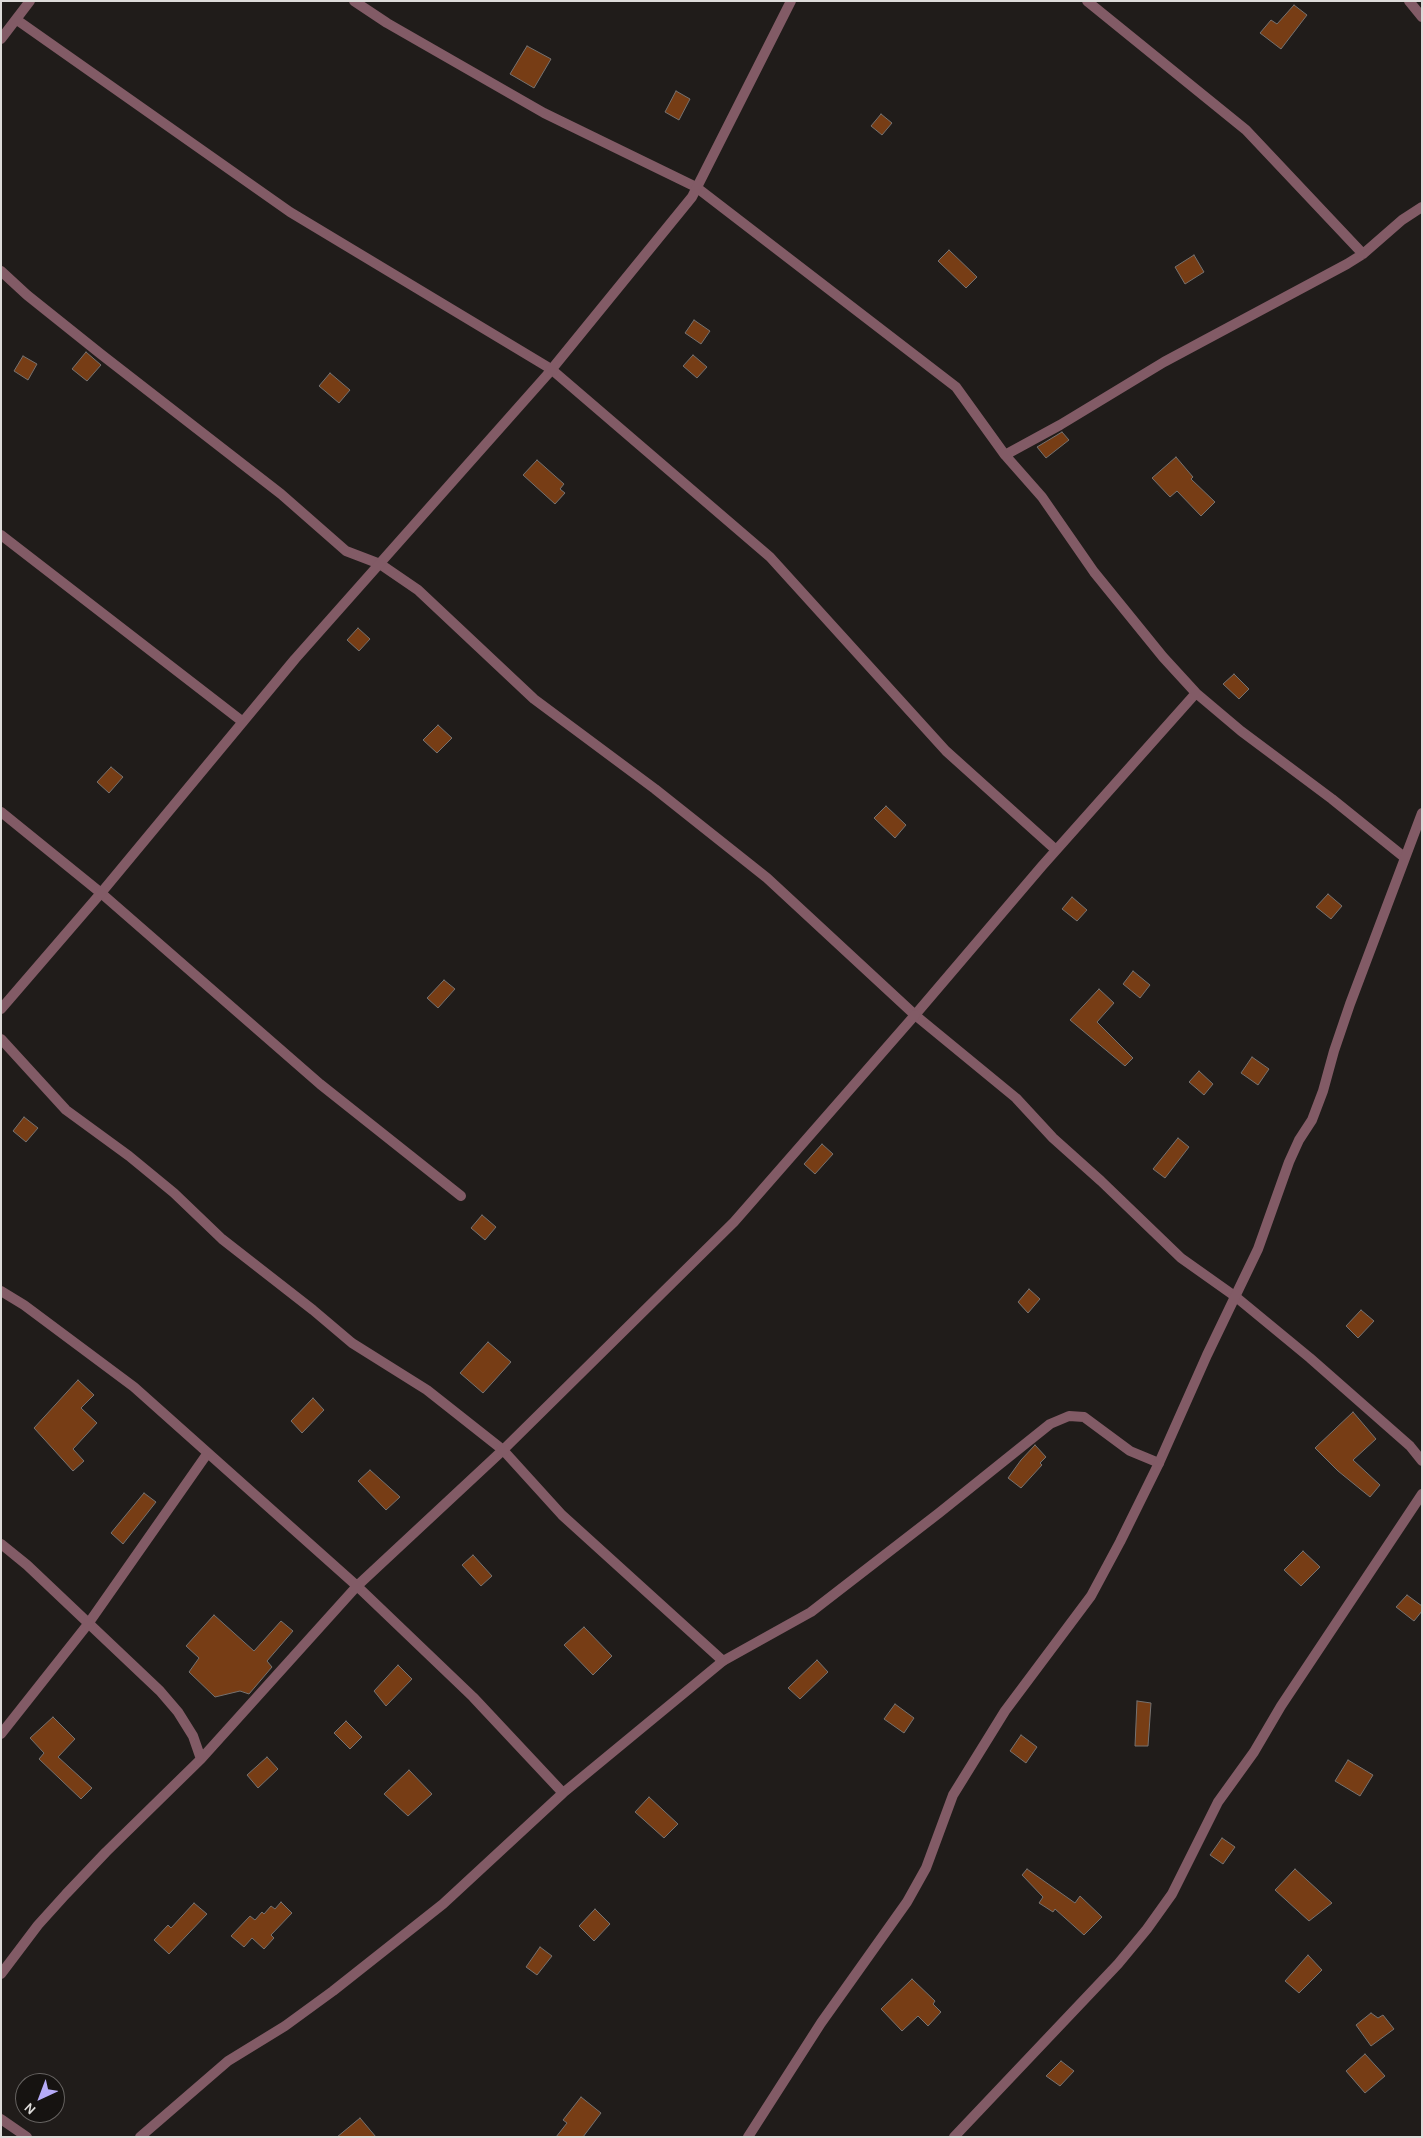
<!DOCTYPE html>
<html>
<head>
<meta charset="utf-8">
<style>
	body { margin:0 }
	#map { position:relative; width:1423px; height:2138px; overflow:hidden; background:#201c1a; font-family:Karla,sans-serif }
	canvas { display:block }
	.frame { position:absolute; inset:0; border:2px solid #dddbd9; pointer-events:none }
	.north { position:absolute; left:15px; top:2073px; width:50px; height:50px; box-sizing:border-box; background:#161311; border:1px solid #666361; border-radius:50%; rotate:223deg; font-size:14px; font-weight:700; line-height:20px; text-align:center; color:#dddbd9 }
	.north::after { content:''; display:block; margin:auto; width:18px; height:22px; background:#b6abf8; clip-path:polygon(50% 0,100% 100%,50% 72%,0 100%) }
</style>
</head>
<body>
<div id="map">
<canvas width="1423" height="2138"></canvas>
<div class="frame"></div>
<div class="north">N</div>
</div>
<script>
const context = document.querySelector('canvas').getContext('2d');
context.lineJoin = 'round';
function fillPath(path, color) { context.fillStyle = color; context.fill(path, 'evenodd'); }
const poly = rows => new Path2D(rows.map(r => 'M' + r).join(''));
function trace(path, color, width, dash) { context.strokeStyle = color; context.lineWidth = width; context.lineCap = dash ? 'butt' : 'round'; context.setLineDash(dash || []); context.stroke(path); }
const building = poly([
	[1294,5,1307,15,1281,49,1260,33,1271,20,1277,24,1294,5],
	[527,46,551,59,534,88,510,74,527,46],
	[676,91,690,99,679,120,665,112,676,91],
	[881,114,892,123,882,135,871,126,881,114],
	[949,250,977,277,966,288,938,261,949,250],
	[1194,255,1204,272,1185,284,1175,267,1194,255],
	[694,320,710,331,701,344,685,333,694,320],
	[86,352,101,365,87,381,72,369,86,352],
	[693,355,707,367,697,378,683,366,693,355],
	[23,356,37,364,28,380,14,371,23,356],
	[330,373,350,390,339,403,319,386,330,373],
	[1062,432,1069,440,1046,458,1037,447,1062,432],
	[1176,457,1193,477,1191,479,1215,502,1201,516,1177,491,1170,497,1152,478,1176,457],
	[537,460,564,484,560,489,565,493,555,504,523,475,537,460],
	[358,628,370,639,359,651,347,640,358,628],
	[1234,674,1249,689,1239,699,1223,684,1234,674],
	[438,725,452,738,437,753,423,740,438,725],
	[111,767,123,777,109,793,97,782,111,767],
	[886,806,906,825,895,838,874,818,886,806],
	[1328,894,1342,906,1331,919,1316,907,1328,894],
	[1072,897,1087,910,1077,921,1062,909,1072,897],
	[1133,971,1150,985,1140,998,1123,984,1133,971],
	[444,980,455,989,438,1008,427,998,444,980],
	[1099,989,1114,1003,1097,1022,1133,1058,1125,1066,1070,1020,1099,989],
	[1252,1057,1269,1069,1258,1085,1241,1073,1252,1057],
	[1199,1071,1213,1084,1204,1095,1189,1082,1199,1071],
	[24,1117,38,1128,26,1142,13,1131,24,1117],
	[1178,1138,1189,1147,1165,1178,1153,1169,1178,1138],
	[822,1144,833,1154,815,1174,804,1164,822,1144],
	[482,1215,496,1227,485,1240,471,1228,482,1215],
	[1029,1289,1040,1299,1028,1313,1018,1302,1029,1289],
	[1361,1310,1374,1321,1358,1338,1346,1326,1361,1310],
	[488,1342,511,1362,483,1393,460,1373,488,1342],
	[78,1380,94,1395,81,1408,97,1423,73,1449,84,1461,73,1471,34,1428,78,1380],
	[313,1398,324,1410,302,1433,291,1421,313,1398],
	[1353,1412,1376,1439,1353,1460,1380,1485,1370,1497,1338,1471,1315,1448,1353,1412],
	[1035,1445,1046,1457,1040,1463,1042,1465,1021,1488,1008,1478,1021,1460,1035,1445],
	[370,1470,400,1497,386,1510,358,1481,370,1470],
	[144,1493,156,1502,123,1544,111,1533,144,1493],
	[1303,1551,1320,1567,1301,1586,1284,1570,1303,1551],
	[473,1555,492,1576,481,1586,462,1565,473,1555],
	[1407,1595,1422,1606,1422,1611,1414,1621,1396,1607,1407,1595],
	[214,1615,254,1651,281,1621,293,1631,267,1661,272,1667,249,1694,240,1691,215,1697,189,1672,199,1658,186,1646,214,1615],
	[584,1627,612,1656,593,1675,564,1645,584,1627],
	[817,1660,828,1672,800,1699,788,1688,817,1660],
	[398,1665,412,1679,386,1706,374,1691,398,1665],
	[1137,1701,1151,1703,1148,1746,1135,1746,1137,1701],
	[895,1704,914,1718,904,1733,884,1719,895,1704],
	[53,1717,75,1739,58,1757,92,1788,81,1799,39,1759,44,1753,30,1738,53,1717],
	[346,1721,362,1737,350,1749,334,1733,346,1721],
	[1021,1735,1037,1747,1026,1763,1010,1751,1021,1735],
	[267,1757,278,1769,258,1788,247,1775,267,1757],
	[1348,1760,1373,1775,1360,1796,1335,1781,1348,1760],
	[409,1770,432,1794,408,1816,384,1794,409,1770],
	[649,1797,678,1824,664,1838,635,1812,649,1797],
	[1222,1838,1235,1847,1223,1864,1210,1855,1222,1838],
	[1027,1869,1075,1903,1080,1896,1102,1917,1084,1935,1055,1909,1053,1912,1039,1903,1043,1897,1022,1875,1027,1869],
	[1295,1869,1332,1903,1309,1921,1275,1890,1295,1869],
	[281,1902,292,1913,271,1935,274,1938,264,1949,252,1938,244,1947,231,1936,250,1916,255,1920,262,1912,264,1914,271,1906,275,1909,281,1902],
	[194,1903,207,1914,169,1954,154,1940,168,1925,171,1928,194,1903],
	[595,1909,610,1924,594,1941,579,1926,595,1909],
	[540,1947,552,1956,537,1975,526,1967,540,1947],
	[1308,1955,1322,1970,1299,1993,1285,1981,1308,1955],
	[912,1979,935,2001,933,2004,941,2012,928,2026,918,2016,902,2031,881,2009,912,1979],
	[1371,2013,1378,2018,1383,2015,1394,2029,1371,2046,1356,2025,1371,2013],
	[1365,2054,1385,2076,1365,2093,1346,2071,1365,2054],
	[1061,2061,1074,2071,1060,2086,1046,2076,1061,2061],
	[581,2097,601,2113,583,2137,556,2137,567,2123,563,2120,581,2097],
	[360,2118,376,2137,337,2137,360,2118]
]);
fillPath(building, '#773d15');
trace(building, '#767270', 1);
trace(poly([
	[354,1,387,23,544,113,696,187,956,387,1005,455,1042,497,1094,572,1163,657,1196,693,1241,731,1332,799,1404,857],
	[1087,1,1246,130,1363,254],
	[1409,1,1422,17],
	[17,20,290,212,551,369,770,557,946,751,1056,850],
	[1,39,30,1],
	[1,271,27,295,102,355,281,494,346,551,380,564,418,590,534,699,655,789,767,878,915,1015,1016,1098,1053,1138,1101,1181,1181,1258,1236,1297,1310,1358,1410,1446,1422,1461],
	[1005,455,1060,425,1164,362,1347,264,1363,254,1402,220,1422,207],
	[1,812,101,893,320,1084,461,1196],
	[915,1015,1042,866,1196,693],
	[1,1039,66,1110,129,1156,174,1193,222,1239,313,1310,352,1343,427,1390,503,1450,562,1515,723,1661,811,1612,939,1513,1050,1424,1069,1416,1084,1417,1130,1451,1159,1463]
]), '#825b66', 10);
trace(poly([
	[1,535,243,722],
	[1,1009,101,893,295,659,547,375,692,197,791,1],
	[1,1291,24,1305,134,1387,357,1586,473,1697,563,1793],
	[1,1544,27,1565,160,1691,178,1712,193,1736,201,1759],
	[1,1734,88,1624,207,1454],
	[1,1974,38,1925,66,1894,106,1852,201,1759,357,1586,503,1450,734,1222,915,1015],
	[1,2119,27,2137],
	[140,2137,228,2061,285,2026,333,1991,443,1904,563,1793,723,1661],
	[748,2137,821,2023,907,1902,926,1868,953,1795,1005,1711,1091,1596,1120,1542,1159,1463,1207,1355,1258,1249,1289,1162,1299,1140,1312,1120,1323,1091,1334,1051,1350,1004,1422,813],
	[954,2137,1118,1964,1147,1929,1172,1894,1218,1802,1254,1752,1281,1706,1422,1494]
]), '#825b66', 10);
</script>
</body>
</html>
